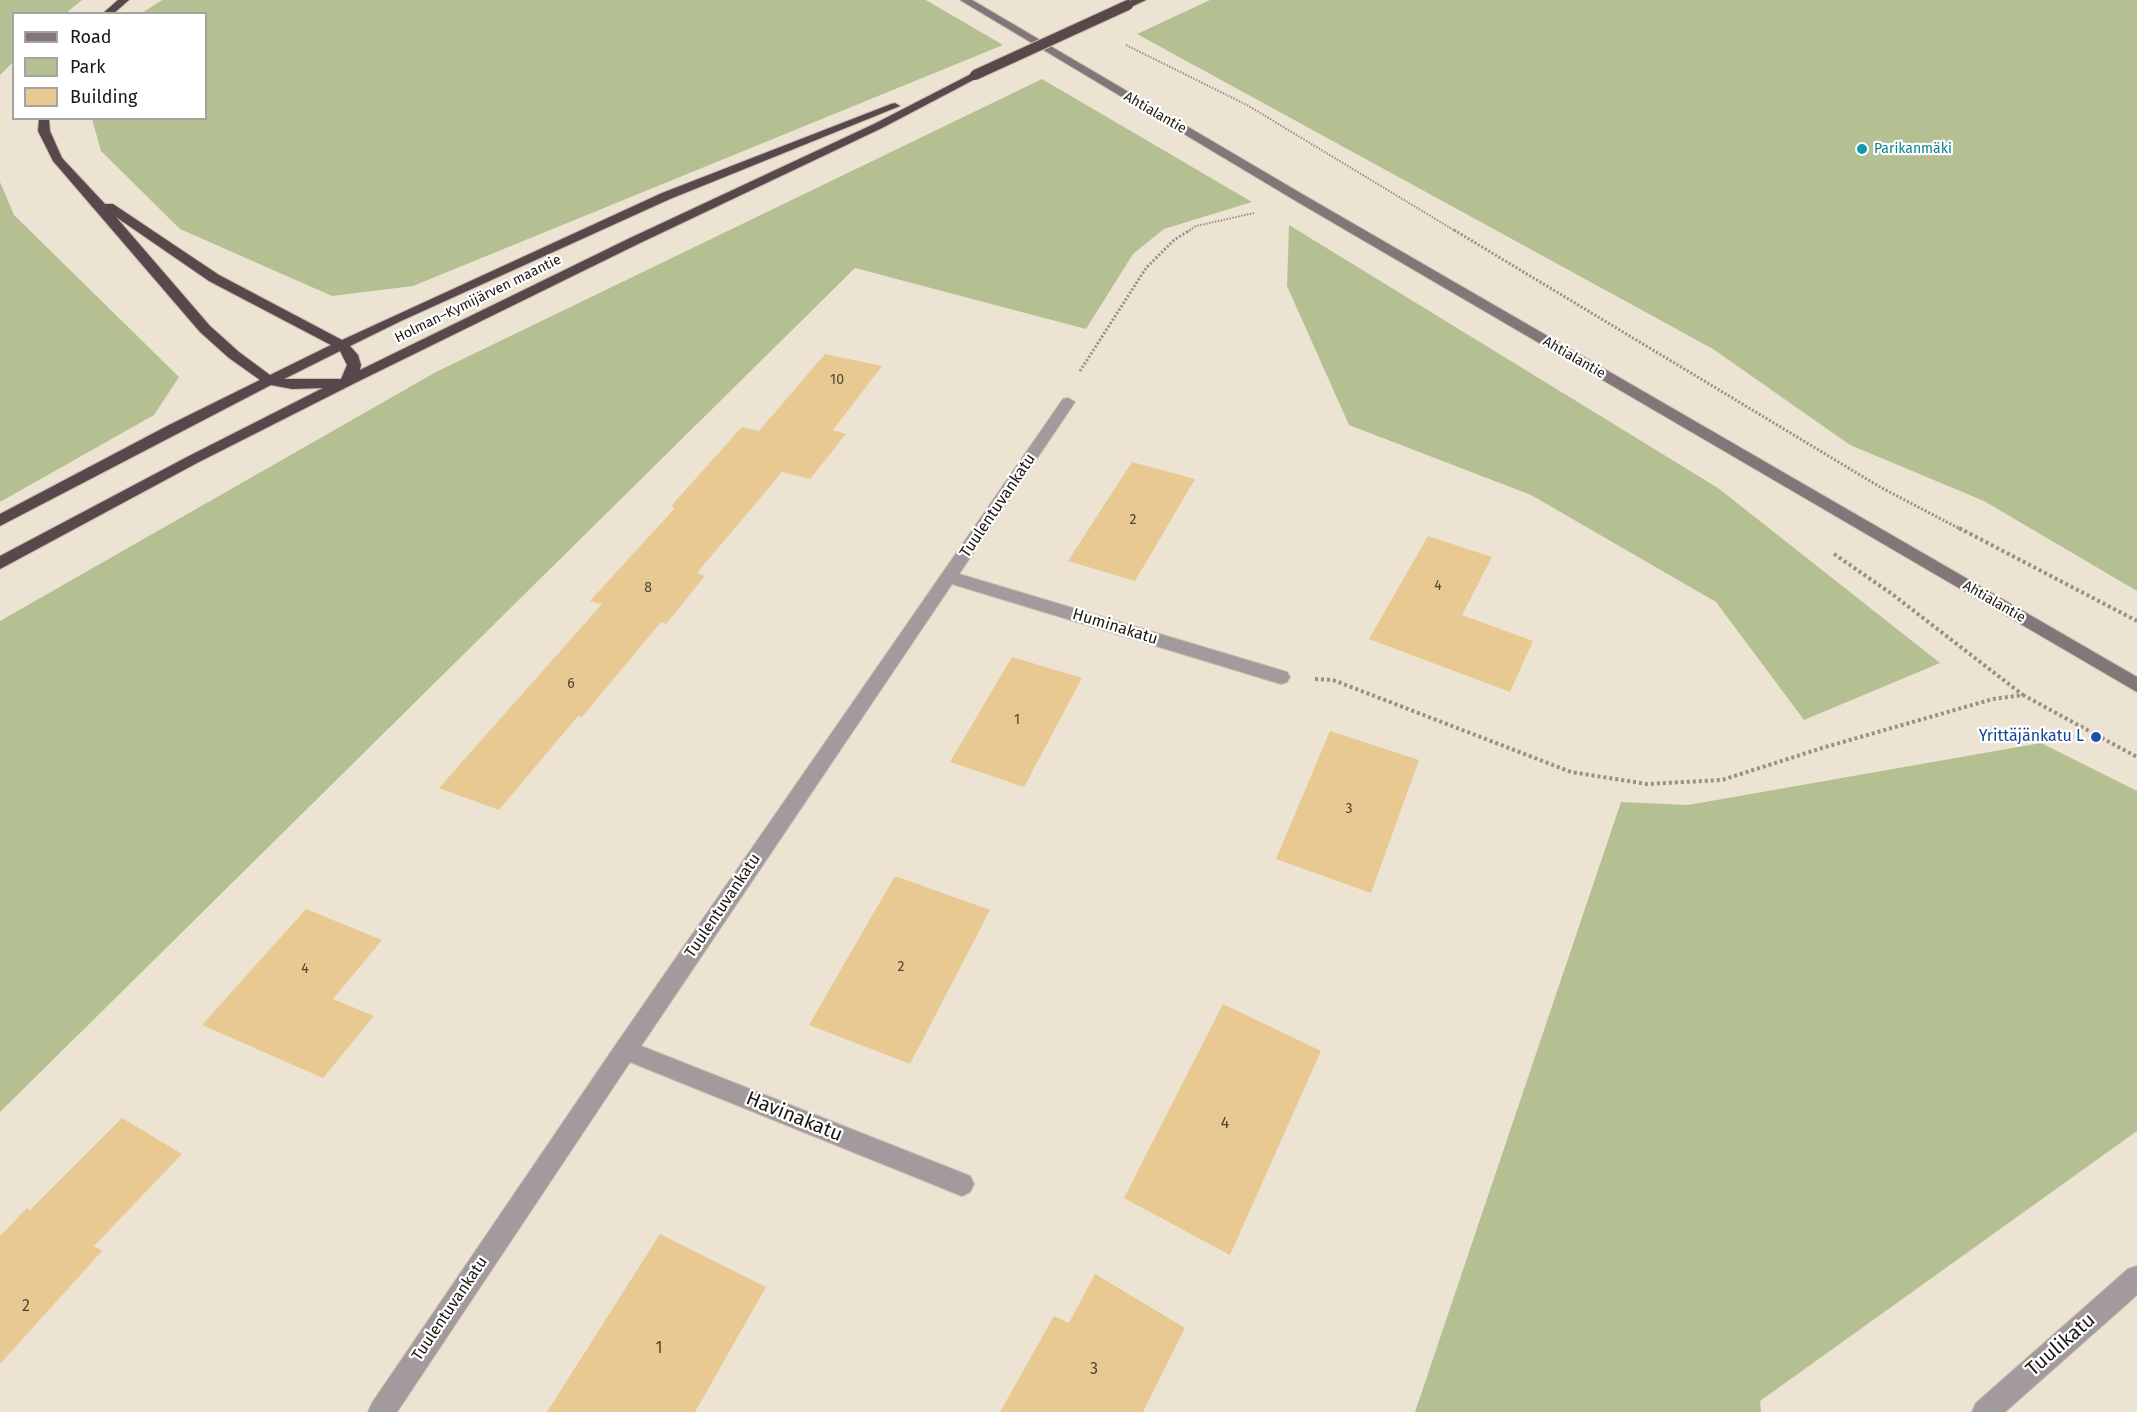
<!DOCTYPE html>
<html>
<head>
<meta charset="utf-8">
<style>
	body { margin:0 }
	#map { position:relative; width:2137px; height:1412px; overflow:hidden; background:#ece3d3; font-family:"Fira Sans",sans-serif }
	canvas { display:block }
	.legend { position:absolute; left:12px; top:12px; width:195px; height:108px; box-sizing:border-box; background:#fff; border:2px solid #a4a3a0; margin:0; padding:8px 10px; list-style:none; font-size:18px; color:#1b1812 }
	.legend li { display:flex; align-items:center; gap:12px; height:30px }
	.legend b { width:30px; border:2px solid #a4a3a0 }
</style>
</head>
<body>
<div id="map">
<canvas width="2137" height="1412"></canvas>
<ul class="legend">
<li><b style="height:8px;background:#837679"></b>Road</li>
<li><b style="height:16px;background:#b5c092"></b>Park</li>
<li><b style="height:16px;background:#e7c991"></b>Building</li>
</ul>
</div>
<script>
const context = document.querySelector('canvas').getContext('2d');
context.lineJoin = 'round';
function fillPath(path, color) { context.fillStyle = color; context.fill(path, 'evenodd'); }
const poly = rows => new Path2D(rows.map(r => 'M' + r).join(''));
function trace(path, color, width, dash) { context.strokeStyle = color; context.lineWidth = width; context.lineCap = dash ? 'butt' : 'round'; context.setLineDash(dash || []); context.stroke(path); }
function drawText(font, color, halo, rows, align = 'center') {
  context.font = font + ' "Fira Sans",sans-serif'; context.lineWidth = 4.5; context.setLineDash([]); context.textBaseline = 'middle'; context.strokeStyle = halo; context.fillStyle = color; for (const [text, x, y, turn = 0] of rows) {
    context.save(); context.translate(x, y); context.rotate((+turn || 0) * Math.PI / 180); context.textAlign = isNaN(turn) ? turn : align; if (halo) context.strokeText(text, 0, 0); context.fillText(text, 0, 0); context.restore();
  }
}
fillPath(poly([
	[0,0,82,0,66,13,14,14,13,62,0,75],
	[162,0,926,0,1003,45,413,286,332,296,180,229,101,151,92,119,206,118,206,14,142,13],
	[1210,0,2137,0,2137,591,1984,501,1850,445,1713,349,1137,34],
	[1042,79,1252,202,1164,229,1133,254,1086,329,855,268,0,1112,0,621,436,372],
	[0,182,14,215,179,377,154,415,0,502],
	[1289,225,1718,488,1940,663,1804,720,1716,602,1531,495,1349,425,1287,286],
	[2041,743,2137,791,2137,1131,1760,1401,1761,1412,1415,1412,1621,802,1688,805]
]), '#b5c092');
fillPath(poly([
	[825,354,882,366,833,430,846,434,810,479,782,472,697,573,705,576,666,624,661,622,582,717,578,716,499,810,439,788,602,604,590,601,675,508,671,506,742,427,759,431],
	[1132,462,1195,479,1135,581,1068,561],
	[1428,536,1492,557,1462,615,1533,641,1510,692,1369,639],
	[1012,657,1082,678,1024,787,950,762],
	[1330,731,1419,760,1371,893,1276,859],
	[895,876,990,910,910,1064,809,1025],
	[306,909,382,940,333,999,374,1016,323,1078,202,1025],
	[1223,1004,1321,1051,1230,1255,1124,1198],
	[122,1118,182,1154,94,1246,102,1251,0,1364,0,1236,27,1208,30,1210],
	[660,1234,766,1287,695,1412,547,1412],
	[1095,1274,1185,1328,1143,1412,1000,1412,1054,1316,1069,1323]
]), '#e7c991');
const street = poly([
	[1068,398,1075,402,959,574,1287,672,1290,677,1287,682,1281,684,952,584,641,1046,970,1176,974,1184,970,1192,962,1196,630,1062,397,1412,368,1412,372,1403,617,1043,1063,399,1068,398],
	[2137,1266,2137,1295,2005,1412,1972,1412,1976,1403,2128,1269,2137,1266]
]);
const secondary = poly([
	[960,0,972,0,1309,198,2137,677,2137,692,1301,204,960,0]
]);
const highway = poly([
	[118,0,129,0,113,14,102,14,118,0],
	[1132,0,1146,0,1131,7,1125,7,1125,3,1132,0],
	[975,72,979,73,979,77,882,128,638,244,355,383,197,463,0,569,0,556,187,457,323,388,292,389,271,385,0,526,0,514,169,425,260,380,229,358,200,332,53,161,38,131,39,118,49,118,50,131,62,158,105,204,113,204,219,275,342,340,662,193,891,104,895,103,900,106,670,199,401,321,350,346,358,355,361,365,360,370,630,238,874,124,975,72],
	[116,217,209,281,331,345,270,375,239,352,210,326,116,217],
	[340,351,347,365,341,379,284,379,340,351]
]);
trace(street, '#c6beb0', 2);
trace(secondary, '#c6beb0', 2);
trace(highway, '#c6beb0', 2);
trace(poly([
	[1126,45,1247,105,1457,232],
	[1187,232,1196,226,1254,213]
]), '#979185', 2, [1.5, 1.5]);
trace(poly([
	[1454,230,1880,487,1962,530],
	[1080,371,1146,268,1174,240,1190,230]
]), '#979185', 3, [2, 2]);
trace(poly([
	[1959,528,2137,621],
	[1834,554,1892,594,2023,695],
	[1315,679,1333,680,1571,772,1647,784,1722,780,1822,748,1993,699,2023,695,2137,757]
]), '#979185', 4, [3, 3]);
fillPath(street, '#a29a9c');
fillPath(secondary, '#837679');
fillPath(highway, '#58484c');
const highwayBridge = poly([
	[975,75,1128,5]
]);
trace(highwayBridge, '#c6beb0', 12, []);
trace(highwayBridge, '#58484c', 10);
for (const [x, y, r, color] of [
	[1862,149,6,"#0f9aa8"],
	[2096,737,6,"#1a4fb4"]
]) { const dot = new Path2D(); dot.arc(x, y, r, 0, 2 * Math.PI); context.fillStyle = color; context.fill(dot); trace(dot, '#fff', 2); }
drawText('14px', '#1b1812', '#fff', [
	["Ahtialantie",1155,113,30],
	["Holman–Kymijärven maantie",478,299,-26],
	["Ahtialantie",1574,358,30],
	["Ahtialantie",1994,602,30]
]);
drawText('14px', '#0d838f', '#fff', [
	["Parikanmäki",1874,149]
], 'left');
drawText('14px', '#4e4432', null, [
	["10",837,380],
	["2",1133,520],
	["4",1438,586],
	["8",648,588],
	["6",571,684],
	["1",1017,720],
	["3",1349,809],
	["2",901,967],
	["4",305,969]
]);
drawText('16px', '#1b1812', '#fff', [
	["Tuulentuvankatu",998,506,-56],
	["Huminakatu",1115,627,17],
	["Tuulentuvankatu",723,906,-56],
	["Tuulentuvankatu",450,1309,-56]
]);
drawText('16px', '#164399', '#fff', [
	["Yrittäjänkatu L",2084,737]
], 'right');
drawText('16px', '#4e4432', null, [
	["4",1225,1124],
	["2",26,1307],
	["1",659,1349],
	["3",1094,1370]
]);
drawText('20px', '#1b1812', '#fff', [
	["Havinakatu",794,1117,22],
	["Tuulikatu",2061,1345,-41]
]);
</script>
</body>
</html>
